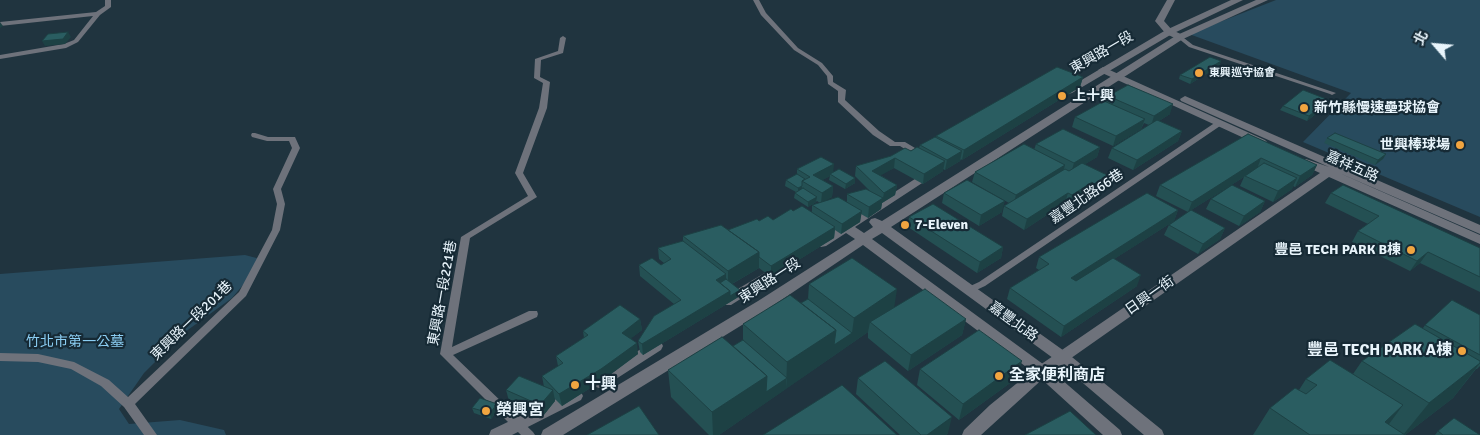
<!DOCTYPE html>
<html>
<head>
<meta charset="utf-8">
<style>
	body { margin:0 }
	#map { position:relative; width:1480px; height:435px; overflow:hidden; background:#20343f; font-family:Signika,"Noto Sans TC",sans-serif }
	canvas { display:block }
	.north { position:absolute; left:1410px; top:20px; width:50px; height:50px; -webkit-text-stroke:4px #162a35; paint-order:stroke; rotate:297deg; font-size:14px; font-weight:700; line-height:20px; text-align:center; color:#e8f4fb }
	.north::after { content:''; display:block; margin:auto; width:18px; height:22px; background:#e8f4fb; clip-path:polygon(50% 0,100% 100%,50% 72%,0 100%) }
</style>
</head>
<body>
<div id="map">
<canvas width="1480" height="435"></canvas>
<div class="north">北</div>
</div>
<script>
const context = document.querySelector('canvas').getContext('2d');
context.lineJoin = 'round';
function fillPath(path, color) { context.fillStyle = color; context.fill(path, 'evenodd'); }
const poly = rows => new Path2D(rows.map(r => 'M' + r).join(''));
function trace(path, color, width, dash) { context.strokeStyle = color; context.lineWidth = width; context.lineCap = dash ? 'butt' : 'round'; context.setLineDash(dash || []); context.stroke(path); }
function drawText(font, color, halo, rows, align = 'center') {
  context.font = font + ' Signika,"Noto Sans TC",sans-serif'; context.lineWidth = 4.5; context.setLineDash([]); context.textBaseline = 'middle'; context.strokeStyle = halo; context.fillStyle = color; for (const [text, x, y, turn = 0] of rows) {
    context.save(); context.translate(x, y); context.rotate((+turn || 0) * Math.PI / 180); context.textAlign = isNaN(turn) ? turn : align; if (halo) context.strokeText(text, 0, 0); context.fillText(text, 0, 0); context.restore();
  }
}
fillPath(poly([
	[1276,0,1480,0,1480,217,1303,142,1351,93,1189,34],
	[245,255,264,260,232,298,185,332,144,373,119,409,129,424,180,420,224,430,226,435,0,435,0,274]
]), '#284b5e');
fillPath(poly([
	[105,0,111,0,111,7,100,15,78,42,66,48,0,59,0,55,64,44,74,40,93,16,0,26,0,22,96,12,105,6,105,0],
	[753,0,759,0,766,13,798,48,822,63,833,76,833,82,846,90,845,100,879,131,895,142,905,142,925,154,926,156,925,158,919,158,900,146,890,146,873,135,838,102,838,91,828,84,827,76,818,65,794,50,761,15,753,0],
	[1180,35,1193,45,1336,93,1332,95,1330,94,1189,47,1178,38,1178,36,1180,35],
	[563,36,566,38,563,53,541,60,540,77,550,82,547,108,523,173,537,197,470,238,452,347,529,311,537,311,538,314,537,317,453,355,533,432,535,435,521,435,440,354,461,237,528,196,515,173,539,108,543,83,534,78,535,59,558,51,560,38,563,36],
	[1216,122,1222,122,1223,124,985,286,972,292,966,292,964,290,966,288,979,282,1216,122],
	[252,133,255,133,268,137,295,137,300,148,281,189,285,204,280,230,246,296,135,404,157,435,144,435,124,407,101,386,71,369,38,362,0,361,0,353,38,354,74,362,109,380,128,397,239,292,272,230,277,204,273,189,292,148,289,141,267,141,252,137,251,135,252,133]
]), '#6e727b');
fillPath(poly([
	[1167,0,1175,0,1164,21,1172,30,1183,35,1183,39,1177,39,1166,34,1155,21,1167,0],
	[1103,67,1265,140,1267,142,1261,145,1257,144,1100,72,1098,70,1103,67],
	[1185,96,1480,225,1480,234,1337,172,1480,235,1480,244,1329,177,1047,375,981,435,962,435,964,430,990,405,1037,367,1320,173,1298,163,1296,161,1298,159,1306,159,1329,167,1181,101,1180,99,1185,96]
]), '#6e727b');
fillPath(poly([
	[1231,0,1243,0,1172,34,1072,93,1068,94,1063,91,1166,30,1231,0],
	[1256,0,1268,0,1183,39,891,227,1067,353,1162,430,1164,435,1144,435,1057,361,882,233,872,239,1047,367,1120,430,1122,435,1103,435,1037,375,863,245,768,309,563,435,541,435,543,430,758,301,855,239,846,233,826,246,821,247,815,243,929,170,933,169,939,172,855,227,864,233,873,227,869,222,871,219,875,218,882,221,1177,35,1256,0],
	[783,262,790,266,788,269,731,305,721,305,719,302,721,299,783,262],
	[656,340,661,342,663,346,661,350,605,386,599,388,593,386,591,382,593,378,656,340],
	[575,390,581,392,583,396,581,400,512,435,489,435,491,430,575,390]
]), '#6e727b');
fillPath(poly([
	[1221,61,1219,66,1190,84,1179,79,1180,75],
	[1083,77,1080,87,962,160,961,159,960,161,945,170,943,169,943,171,923,184,894,168,880,175,897,185,895,195,882,203,881,209,868,218,861,214,860,222,841,234,835,230,834,238,771,277,759,268,732,284,740,296,643,355,640,352,638,341,674,304,640,276,639,265,661,265,664,263,659,259,658,248,683,241,683,236,728,230,759,221,773,220,793,211,812,212,812,205,820,203,817,201,816,202,808,207,794,198,795,193,796,192,785,186,786,180,797,174,797,169,833,173,855,178,855,183,845,189,829,180,830,176,822,180,833,186,832,197,824,201,847,202,847,194,870,191,855,176,856,166,919,148,920,145,936,137,936,136],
	[1108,96,1170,114,1159,121,1182,131,1178,141,1133,170,1108,158,1112,148,1149,125,1144,123,1141,129,1113,146,1072,127,1075,117,1106,102],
	[1327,105,1307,121,1280,110,1283,106],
	[1248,134,1317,165,1312,175,1295,187,1293,186,1292,189,1273,202,1240,186,1244,177,1188,212,1156,196,1160,185],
	[1327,138,1386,154,1383,159,1375,165,1324,143],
	[1036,144,1100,147,1097,157,1085,164,1104,186,1091,194,1088,193,1069,205,1065,203,1024,230,1002,216,1004,206,1009,203,972,182,975,172,1034,150],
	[944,193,1002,212,979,226,942,203],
	[1331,193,1480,248,1480,292,1420,263,1410,271,1352,242,1358,231,1368,224,1325,203],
	[1211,199,1265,201,1260,212,1239,226,1206,209],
	[1178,210,1174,221,1114,259,1137,286,1061,337,1007,299,1010,288,1039,270,1036,268,1039,257],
	[909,217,1003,247,1001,258,977,273,908,227],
	[1169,225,1225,228,1220,239,1198,254,1164,235],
	[809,284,894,307,966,319,962,335,908,371,868,338,868,332,719,435,709,435,671,397,668,370,733,346,743,340,743,324,801,303,808,299],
	[1480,315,1480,366,1477,369,1476,369,1453,398,1405,435,1253,435,1270,408,1299,390,1306,379,1353,374,1362,361,1423,328,1425,325],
	[640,319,642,330,631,338,638,354,603,380,562,406,554,398,555,401,543,416,509,401,506,390,544,387,542,376,558,366,556,356,584,338,583,331],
	[920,369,1017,378,959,420,917,385],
	[858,378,948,433,946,435,900,435,856,394],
	[472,408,498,410,491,419,474,413],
	[1438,431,1480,435,1435,435]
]), '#245053');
fillPath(poly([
	[0,22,3,26,0,28],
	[68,32,71,37,65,44,45,46,42,41],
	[1221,61,1219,66,1190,84,1192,79],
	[1083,77,1080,87,962,160,964,150],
	[1329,100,1327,105,1307,121,1309,116],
	[1173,104,1170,114,1151,126,1154,116],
	[1145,119,1141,129,1113,146,1116,136],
	[1182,131,1178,141,1133,170,1137,160],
	[1100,147,1097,157,1071,173,1074,163],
	[962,151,960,161,945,170,947,160],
	[1386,154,1383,159,1375,165,1378,160],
	[895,158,894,168,871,181,872,171],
	[1261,158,1257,169,1245,176,1244,177,1188,212,1192,202],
	[945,161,943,171,923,184,924,174],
	[834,164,833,174,830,174,830,176,813,185,813,175],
	[1065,165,1062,176,1013,205,1016,195],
	[1317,165,1312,175,1295,187,1300,176],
	[1107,175,1104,186,1091,194,1094,184],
	[855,178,855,183,845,189,846,184],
	[1297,178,1292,189,1273,202,1278,191],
	[1092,182,1088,193,1069,205,1072,195],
	[897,185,895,195,882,203,881,209,868,218,869,207,883,198,884,193],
	[802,186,802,191,798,193,798,188],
	[833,186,832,197,821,203,822,193],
	[1068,193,1065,203,1024,230,1027,219],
	[817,197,816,202,808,207,808,202],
	[1005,201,1002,212,979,226,981,215],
	[1265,201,1260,212,1239,226,1244,216],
	[1178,210,1174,221,1067,289,1071,278],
	[862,211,860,222,841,234,842,224],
	[835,227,834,238,771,277,771,266],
	[1225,228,1220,239,1198,254,1203,244],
	[1003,247,1001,258,977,273,980,262],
	[759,252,759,268,728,286,728,271],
	[1428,252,1420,263,1410,271,1417,261],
	[726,274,726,285,720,288,716,280],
	[1141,275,1137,286,1061,337,1064,326],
	[897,289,893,315,870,322,868,332,786,389,787,362,836,330,852,333,854,318],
	[740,290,740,296,643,355,642,344,730,291],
	[640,319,642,330,624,344,622,333],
	[966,319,962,335,908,371,911,355],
	[637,343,638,354,603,380,562,406,559,394],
	[1022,361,1017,378,959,420,963,404],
	[1480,363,1453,398,1405,435,1403,435,1429,403],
	[767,376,787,378,786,389,719,435,713,435,712,412],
	[553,390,555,401,543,416,540,405],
	[497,404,498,410,491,419,490,413],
	[1403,405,1381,435,1385,422],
	[952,417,948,433,946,435,927,435]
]), '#1d4144');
const building = poly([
	[68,32,63,39,42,41,48,34,68,32],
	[1210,57,1221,61,1192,79,1180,75,1210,57],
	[1057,67,1083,77,964,150,936,136,1057,67],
	[1128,85,1173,104,1154,116,1108,96,1128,85],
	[1303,90,1329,100,1309,116,1283,106,1303,90],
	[1104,101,1145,119,1116,136,1075,117,1104,101],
	[1157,120,1182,131,1137,160,1112,148,1157,120],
	[1063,129,1100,147,1074,163,1036,144,1063,129],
	[1335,133,1386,154,1378,160,1327,138,1335,133],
	[1248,134,1317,165,1300,176,1261,158,1192,202,1160,185,1248,134],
	[935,137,962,151,947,160,920,145,935,137],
	[1024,144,1065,165,1016,195,975,172,1024,144],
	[917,147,945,161,924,174,895,158,872,171,897,185,884,193,856,166,891,156,905,148,911,151,917,147],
	[821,157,834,164,813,175,833,186,822,193,802,181,810,177,797,169,821,157],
	[1082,163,1107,175,1094,184,1092,182,1072,195,1068,193,1027,219,1004,206,1065,169,1069,171,1082,163],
	[1264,163,1297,178,1278,191,1245,176,1264,163],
	[839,169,855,178,846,184,830,174,839,169],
	[797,174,805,179,802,181,802,186,798,188,786,180,797,174],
	[967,180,1005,201,981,215,944,193,967,180],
	[1232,185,1265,201,1244,216,1211,199,1232,185],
	[1343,185,1480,248,1480,277,1428,252,1417,261,1358,231,1379,216,1331,193,1343,185],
	[803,188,817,197,808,202,795,193,803,188],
	[866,189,883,198,869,207,847,194,866,189],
	[1147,193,1178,210,1071,278,1076,281,1113,258,1141,275,1064,326,1010,288,1049,264,1039,257,1147,193],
	[838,197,862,211,842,224,812,205,838,197],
	[933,204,1003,247,980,262,909,217,933,204],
	[802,206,835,227,771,266,759,257,759,252,728,230,757,219,759,221,768,216,773,220,791,209,793,211,802,206],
	[1191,210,1225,228,1203,244,1169,225,1191,210],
	[721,225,759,252,728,271,683,236,721,225],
	[683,241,726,274,716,280,730,291,642,344,638,341,654,316,681,300,639,265,652,258,661,265,671,259,658,248,683,241],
	[852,258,897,289,854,318,809,284,852,258],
	[726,279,740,290,730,296,730,291,720,283,726,279],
	[925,289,966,319,911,355,870,322,925,289],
	[790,295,836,330,787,362,743,324,790,295],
	[808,299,852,333,834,345,836,330,801,303,808,299],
	[1452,300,1480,315,1480,355,1425,325,1452,300],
	[620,305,640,319,622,333,637,343,601,369,559,394,542,376,563,363,556,356,588,335,583,331,620,305],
	[1415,324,1480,361,1480,363,1429,403,1362,361,1415,324],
	[979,330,1022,361,963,404,920,369,979,330],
	[722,337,767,376,712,412,668,370,722,337],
	[743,340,787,378,766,392,767,376,733,346,743,340],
	[1330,360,1403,405,1385,422,1405,435,1310,435,1270,408,1295,388,1306,394,1317,385,1306,379,1330,360],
	[885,361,952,417,927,435,921,435,858,378,885,361],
	[519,376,553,390,540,405,506,390,519,376],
	[842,385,897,435,763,435,842,385],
	[480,398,497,404,490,413,472,408,480,398],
	[639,406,659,435,587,435,639,406],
	[1070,411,1096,435,1025,435,1070,411],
	[1454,418,1480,435,1443,435,1438,431,1454,418]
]);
fillPath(building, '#2a5d61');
trace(building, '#1d4144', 1);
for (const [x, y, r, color] of [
	[1199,73,5,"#f1a540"],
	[1062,96,5,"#f1a540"],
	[1304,108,5,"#f1a540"],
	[1460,145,5,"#f1a540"],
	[905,225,5,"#f1a540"],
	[1411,250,5,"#f1a540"],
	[1462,351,5,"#f1a540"],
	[999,376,5,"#f1a540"],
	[575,385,5,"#f1a540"],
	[486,411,5,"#f1a540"]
]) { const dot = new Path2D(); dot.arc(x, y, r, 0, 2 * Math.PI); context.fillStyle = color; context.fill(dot); trace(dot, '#162a35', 2); }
drawText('bold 11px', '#e8f4fb', '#162a35', [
	["東興巡守協會",1209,73]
], 'left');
drawText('14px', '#e8f4fb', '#162a35', [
	["東興路一段",1102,53,-30],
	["嘉祥五路",1352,167,24],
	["嘉豐北路66巷",1087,197,-34],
	["東興路一段",770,281,-33],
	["東興路一段221巷",443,293,-80],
	["日興一街",1150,296,-35],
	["東興路一段201巷",192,321,-44],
	["嘉豐北路",1013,322,36]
]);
drawText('bold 14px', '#e8f4fb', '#162a35', [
	["上十興",1072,96],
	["新竹縣慢速壘球協會",1314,108],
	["世興棒球場",1450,145,"right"],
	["7-Eleven",915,225],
	["豐邑 TECH PARK B棟",1401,250,"right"]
], 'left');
drawText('14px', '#8bcef3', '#162a35', [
	["竹北市第一公墓",75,342]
]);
drawText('bold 16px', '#e8f4fb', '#162a35', [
	["豐邑 TECH PARK A棟",1452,351,"right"],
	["全家便利商店",1009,376],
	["十興",585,385],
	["榮興宮",496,411]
], 'left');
</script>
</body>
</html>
